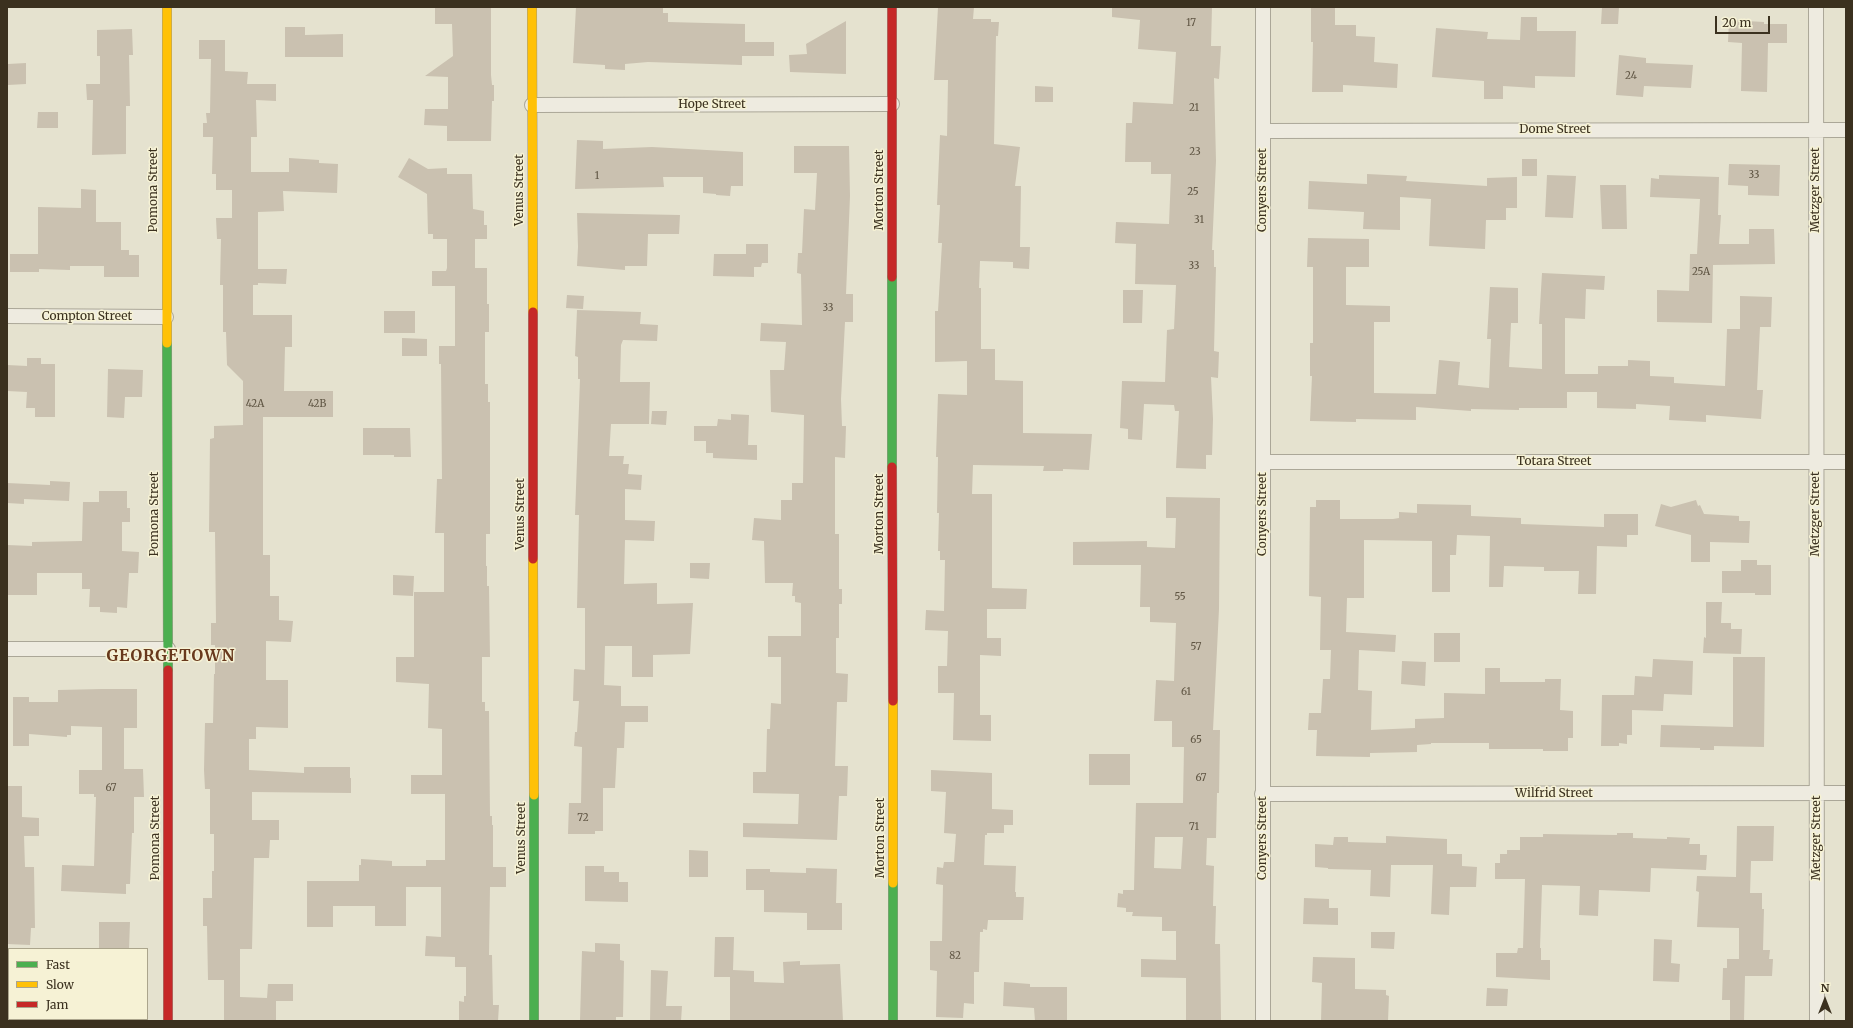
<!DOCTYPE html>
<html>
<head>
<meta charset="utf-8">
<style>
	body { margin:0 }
	#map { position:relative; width:1853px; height:1028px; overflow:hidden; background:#e5e2cf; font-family:Merriweather,serif }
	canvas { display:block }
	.frame { position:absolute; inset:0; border:8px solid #3b311f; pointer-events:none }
	.legend { position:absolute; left:8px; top:948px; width:140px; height:72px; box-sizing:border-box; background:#f6f2d5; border:1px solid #aba58c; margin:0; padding:5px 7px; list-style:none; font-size:12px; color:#3b311f }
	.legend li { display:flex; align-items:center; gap:8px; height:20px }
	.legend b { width:20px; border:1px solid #aba58c }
	.north { position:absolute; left:1805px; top:980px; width:40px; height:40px; -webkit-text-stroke:3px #f6f2d5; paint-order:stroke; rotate:0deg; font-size:11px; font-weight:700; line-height:16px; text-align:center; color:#3b311f }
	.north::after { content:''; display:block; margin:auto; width:14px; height:18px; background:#3b311f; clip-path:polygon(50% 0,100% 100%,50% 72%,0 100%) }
	.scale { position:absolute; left:1715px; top:16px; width:55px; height:18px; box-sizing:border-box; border:2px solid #3b311f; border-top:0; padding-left:5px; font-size:12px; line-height:14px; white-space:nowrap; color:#3b311f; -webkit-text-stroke:3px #f6f2d5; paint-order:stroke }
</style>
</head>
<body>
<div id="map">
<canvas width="1853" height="1028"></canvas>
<div class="frame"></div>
<ul class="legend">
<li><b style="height:5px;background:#4caf50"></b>Fast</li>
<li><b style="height:5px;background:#ffc107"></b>Slow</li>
<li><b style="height:5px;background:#c62828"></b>Jam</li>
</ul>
<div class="north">N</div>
<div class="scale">20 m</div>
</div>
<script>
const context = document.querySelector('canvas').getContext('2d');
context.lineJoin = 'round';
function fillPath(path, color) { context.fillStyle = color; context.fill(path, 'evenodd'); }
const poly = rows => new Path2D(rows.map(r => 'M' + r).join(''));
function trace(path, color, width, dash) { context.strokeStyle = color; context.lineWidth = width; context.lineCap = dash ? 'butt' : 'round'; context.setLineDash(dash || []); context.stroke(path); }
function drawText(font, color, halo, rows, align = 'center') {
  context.font = font + ' Merriweather,serif'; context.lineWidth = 3; context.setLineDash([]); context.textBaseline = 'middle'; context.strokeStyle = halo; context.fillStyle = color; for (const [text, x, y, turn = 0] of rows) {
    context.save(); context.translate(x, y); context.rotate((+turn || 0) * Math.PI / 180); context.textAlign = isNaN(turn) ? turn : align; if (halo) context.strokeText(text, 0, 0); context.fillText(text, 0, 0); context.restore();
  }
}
fillPath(poly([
	[435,7,491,7,491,75,492,85,494,85,494,101,492,101,491,141,447,141,447,126,424,125,425,109,448,109,448,77,425,76,453,56,452,24,435,24],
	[576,7,663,7,663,13,668,13,668,22,745,24,745,42,774,42,774,56,742,56,742,65,648,62,625,64,625,70,605,69,605,65,573,63],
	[938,7,974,7,973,19,991,19,991,22,999,22,998,36,996,36,994,144,1020,147,1015,186,1021,186,1020,247,1030,247,1029,269,1013,268,1013,262,980,261,979,288,981,288,981,349,995,349,995,380,1023,381,1023,433,1092,434,1089,470,1063,469,1063,471,1043,471,1044,466,973,465,972,494,992,494,992,588,1027,589,1026,609,987,609,987,638,1001,638,1001,656,980,655,980,715,991,715,991,741,953,740,954,693,938,693,938,666,947,666,948,631,925,630,926,610,944,611,945,560,940,560,940,551,938,551,939,513,937,513,938,457,936,457,938,394,967,395,967,361,935,362,935,311,938,311,942,243,938,243,940,205,937,205,940,135,947,136,948,80,934,80],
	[1112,7,1212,7,1211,46,1221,46,1219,79,1214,78,1216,161,1212,250,1214,250,1214,267,1216,267,1214,351,1219,352,1218,378,1211,377,1213,419,1212,455,1206,455,1206,469,1176,468,1179,411,1175,411,1174,405,1144,404,1142,440,1128,439,1128,429,1120,428,1122,381,1165,382,1167,330,1174,329,1176,285,1135,284,1136,244,1115,243,1116,222,1169,224,1171,174,1151,174,1151,162,1125,162,1126,123,1132,123,1133,102,1173,104,1176,52,1138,49,1140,20,1112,17],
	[1602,7,1619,7,1618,24,1601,24],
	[1311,8,1335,8,1335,25,1356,25,1356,36,1375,37,1374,62,1398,64,1397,88,1343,85,1343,92,1312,92,1313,42,1311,42],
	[1521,17,1537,17,1537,31,1576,31,1575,77,1535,76,1535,88,1503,86,1503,99,1484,99,1484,81,1432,77,1436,28,1488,32,1487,39,1520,40],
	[1729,20,1764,22,1764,24,1787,24,1787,43,1768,43,1767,92,1741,91,1742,43,1728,42],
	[846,21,846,74,790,72,789,55,807,54,806,44],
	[285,27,305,27,305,35,343,34,343,57,285,57],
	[132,29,133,55,129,55,130,106,126,106,126,154,92,155,93,100,87,100,86,84,100,84,100,56,97,56,97,30],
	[199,40,225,40,225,71,248,72,247,84,276,84,276,101,256,100,257,137,251,137,251,172,289,172,289,158,319,160,319,163,338,164,337,193,283,191,284,211,258,212,258,269,287,269,286,284,258,283,258,285,253,285,253,315,292,315,292,347,285,347,284,391,333,391,333,417,263,417,263,555,270,555,270,596,279,596,279,620,293,621,291,642,266,641,266,680,288,680,288,728,256,727,256,739,249,739,249,770,304,773,304,767,350,767,350,778,351,778,351,793,252,792,252,820,279,820,279,840,270,840,269,858,254,858,252,949,240,949,240,997,267,998,268,984,293,984,293,1001,276,1001,276,1021,224,1021,224,980,208,980,207,926,203,926,203,898,212,898,212,871,214,871,214,834,210,834,210,789,205,789,204,770,205,723,213,723,214,674,215,674,215,645,211,645,211,623,216,623,215,532,209,532,210,439,214,438,214,426,243,425,243,381,227,365,226,332,223,332,223,285,220,285,221,239,217,239,216,218,232,218,232,190,216,190,216,174,212,174,213,137,203,137,203,123,207,123,206,113,210,113,211,59,199,59],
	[1619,55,1646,58,1646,63,1693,65,1691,88,1644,86,1643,97,1616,95],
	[26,63,26,84,8,85,8,64],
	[1035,86,1053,87,1053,102,1035,102],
	[38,112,58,112,58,128,37,128],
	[577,140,603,141,603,149,652,147,743,152,743,186,731,186,730,196,716,195,716,194,703,193,703,177,663,177,664,187,575,189],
	[794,146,849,146,850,196,846,294,853,294,853,322,845,322,841,399,842,426,846,426,845,458,835,457,835,534,839,534,839,589,842,589,842,604,839,604,839,638,836,638,836,673,848,674,847,702,837,702,835,766,848,766,847,796,839,796,837,840,743,837,743,823,798,824,799,794,753,793,753,772,766,772,767,729,770,729,771,703,781,704,781,657,768,657,768,636,801,636,801,603,795,602,795,596,792,596,793,583,765,583,764,541,752,540,754,518,781,520,781,500,792,500,792,483,803,483,804,415,771,412,770,370,784,370,786,342,760,341,761,323,802,325,801,274,797,273,798,253,802,253,804,209,815,210,817,173,794,173],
	[409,158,428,169,447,168,447,174,472,174,473,209,484,211,484,225,487,225,487,239,475,239,475,268,487,268,487,304,489,304,489,332,485,332,485,384,488,384,488,402,490,402,490,534,486,534,486,566,487,566,487,586,489,586,490,657,482,657,482,702,485,702,485,711,489,711,490,816,492,816,492,825,493,825,493,867,506,867,506,887,490,887,489,955,492,955,493,1005,499,1005,498,1021,459,1021,459,1001,464,1002,464,996,466,996,466,967,455,967,455,957,425,956,426,936,441,937,441,887,406,887,406,926,375,926,375,906,333,906,333,927,307,927,307,881,359,881,359,865,361,865,361,859,392,861,392,866,426,866,426,860,445,860,445,794,411,794,411,775,442,775,442,729,428,728,429,684,396,682,396,657,414,657,414,592,444,592,444,533,435,533,437,479,442,479,441,364,439,364,439,346,455,346,455,286,432,286,432,271,446,271,447,268,447,239,433,239,433,234,428,234,427,194,398,177],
	[1522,159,1537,159,1537,176,1522,176],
	[1729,164,1780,165,1779,196,1748,195,1748,186,1728,185],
	[1367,174,1407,176,1406,181,1487,186,1487,178,1517,177,1517,208,1506,208,1506,220,1486,220,1485,249,1429,246,1431,199,1400,197,1400,230,1363,229,1364,212,1308,209,1309,181,1367,184],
	[1547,175,1576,176,1573,218,1545,217],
	[1659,175,1719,177,1718,215,1721,215,1719,244,1749,244,1749,229,1774,229,1775,264,1713,265,1712,323,1657,322,1657,290,1689,291,1690,254,1697,254,1700,199,1650,197,1651,178,1659,179],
	[1600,185,1626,185,1627,229,1602,229],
	[81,189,96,190,96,222,121,222,121,250,129,250,129,255,139,255,139,277,104,277,104,266,70,266,70,270,39,269,39,272,10,272,10,254,38,254,38,207,81,208],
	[577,213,680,215,679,234,648,234,647,266,625,266,625,270,577,266,578,247],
	[1308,238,1369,239,1369,267,1346,267,1346,305,1390,306,1390,322,1374,322,1374,393,1436,394,1439,360,1460,362,1458,385,1489,388,1491,339,1487,339,1490,287,1518,288,1518,323,1511,323,1509,367,1542,369,1542,324,1539,324,1542,273,1605,276,1604,290,1586,289,1585,319,1565,318,1565,374,1598,374,1598,366,1628,366,1628,360,1650,361,1650,376,1674,377,1674,383,1725,386,1727,329,1740,329,1740,296,1772,297,1771,327,1760,327,1757,390,1763,390,1761,419,1706,415,1706,422,1669,420,1670,406,1636,404,1636,409,1597,408,1597,392,1567,392,1567,408,1519,408,1519,410,1471,409,1471,411,1416,407,1416,420,1356,419,1356,422,1310,421,1312,376,1310,376,1310,343,1313,343,1313,267,1307,267],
	[746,244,768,244,768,263,762,263,761,267,754,267,754,277,713,276,714,254,746,254],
	[1123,290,1143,290,1142,323,1123,323],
	[567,295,584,296,583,309,566,308],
	[577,310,641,312,640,324,658,325,657,341,623,340,621,345,620,382,650,382,649,424,611,424,609,456,624,456,623,464,629,464,628,474,642,475,641,490,625,489,625,520,655,521,654,541,625,540,624,584,657,583,657,604,693,603,690,654,653,655,653,677,632,677,632,646,605,646,604,685,621,686,621,706,648,706,648,722,625,722,624,748,617,748,615,788,603,788,603,831,595,831,595,834,568,834,569,803,581,803,582,747,574,746,575,732,577,732,579,701,573,701,574,669,585,670,585,608,577,608,579,515,575,515,580,379,578,379,578,357,575,356],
	[384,311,415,311,415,333,384,333],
	[402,338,427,339,427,356,402,356],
	[27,358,41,358,41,364,55,364,55,417,35,417,35,408,26,408,27,392,7,391,7,365,27,366],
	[108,369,143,370,142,397,125,397,124,418,107,417],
	[652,411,667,411,666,425,651,424],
	[731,414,749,415,748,445,757,445,757,460,713,458,713,453,706,453,706,441,694,441,694,426,717,426,718,419,731,420],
	[363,428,410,428,411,457,394,457,394,455,363,455],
	[50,481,70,482,69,501,24,499,24,504,7,503,7,483,50,485],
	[99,491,127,491,127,508,130,508,130,522,122,522,122,551,139,552,138,573,129,573,127,608,117,607,117,613,100,612,100,607,89,607,90,589,82,589,82,573,37,573,37,595,7,595,7,545,32,546,32,542,82,541,83,502,99,502],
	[1166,497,1220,498,1219,609,1213,730,1220,730,1219,793,1217,793,1216,838,1207,838,1206,865,1214,866,1213,906,1216,906,1215,944,1220,944,1221,1021,1186,1021,1186,978,1141,977,1141,959,1176,960,1176,931,1162,931,1162,917,1132,916,1133,912,1126,912,1126,908,1117,907,1118,893,1123,894,1123,890,1134,890,1136,803,1183,803,1184,747,1172,747,1172,721,1154,721,1156,680,1174,681,1176,623,1150,622,1150,607,1140,607,1141,565,1073,565,1073,542,1147,541,1147,547,1175,548,1176,518,1166,518],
	[1155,837,1183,837,1181,869,1154,868],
	[1316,500,1340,500,1340,519,1393,519,1399,518,1399,512,1417,513,1417,504,1471,505,1471,516,1521,518,1521,524,1604,527,1604,514,1638,514,1638,535,1627,535,1627,547,1597,546,1596,594,1578,594,1579,571,1544,571,1544,567,1504,566,1503,587,1489,587,1490,536,1457,535,1456,555,1450,555,1450,592,1432,592,1432,541,1364,540,1364,598,1347,598,1346,632,1396,635,1395,652,1359,650,1358,690,1372,691,1371,730,1415,728,1415,719,1444,718,1444,693,1485,694,1485,668,1500,668,1500,682,1545,682,1545,679,1561,679,1560,710,1573,711,1573,738,1568,738,1568,751,1543,751,1543,749,1489,749,1489,743,1431,743,1431,744,1417,745,1417,752,1370,753,1370,757,1316,756,1317,730,1308,730,1309,713,1321,713,1323,679,1330,679,1331,650,1320,650,1321,597,1309,596,1310,507,1316,507],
	[1696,500,1698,506,1700,505,1704,514,1739,516,1739,521,1750,521,1749,543,1710,542,1710,562,1691,562,1691,535,1655,526,1661,504,1671,507],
	[1741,560,1757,560,1757,565,1771,565,1771,595,1755,595,1755,593,1722,593,1722,571,1741,571],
	[690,563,710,563,709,579,690,578],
	[393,575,414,576,413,596,393,595],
	[1706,602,1722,602,1721,623,1731,623,1731,629,1742,629,1741,654,1703,653,1704,637,1706,638],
	[1434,633,1460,633,1460,662,1434,662],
	[1733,657,1765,657,1764,747,1714,746,1714,750,1700,750,1700,748,1660,747,1661,725,1733,727],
	[1653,659,1693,661,1692,695,1664,694,1663,711,1632,710,1632,735,1627,735,1627,744,1619,743,1619,746,1601,746,1602,695,1634,695,1635,676,1652,677],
	[1402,661,1426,662,1425,686,1401,684],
	[102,689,137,689,137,728,124,728,124,769,143,769,144,797,134,797,134,833,132,833,130,884,126,884,126,894,61,891,62,865,94,866,96,797,94,797,94,794,79,794,79,770,102,770,102,727,71,726,71,735,67,735,67,737,29,734,29,746,13,746,13,697,29,697,29,702,58,702,58,690],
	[1089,754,1130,754,1130,785,1089,785],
	[931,770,992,773,992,809,1013,810,1013,825,1004,825,1004,833,987,833,987,835,985,835,984,865,1016,866,1015,892,1016,892,1016,897,1024,897,1023,920,988,920,987,930,983,929,983,932,980,932,979,972,974,972,974,1004,964,1003,963,1018,936,1017,937,971,930,970,930,941,942,941,943,885,936,884,937,867,943,868,944,862,954,862,956,834,944,833,946,792,931,791],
	[7,786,22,786,22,817,39,818,39,836,24,836,25,867,34,867,35,928,31,928,30,945,7,944],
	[1737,826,1774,826,1773,861,1751,861,1750,893,1762,893,1762,909,1764,909,1763,950,1770,950,1769,959,1773,959,1772,976,1745,976,1744,1021,1730,1021,1730,1000,1722,1000,1723,968,1727,968,1727,959,1739,959,1739,928,1697,927,1699,892,1696,891,1697,876,1736,877],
	[1617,833,1633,833,1633,838,1667,839,1667,837,1690,838,1689,844,1700,844,1700,855,1707,855,1706,870,1651,868,1650,892,1599,890,1598,916,1579,915,1580,886,1542,885,1540,948,1541,948,1541,960,1550,960,1550,980,1496,977,1496,953,1517,953,1518,948,1523,948,1525,879,1495,879,1495,863,1500,863,1500,854,1507,854,1507,850,1520,850,1520,837,1543,837,1543,834,1617,835],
	[1386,836,1447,839,1447,854,1462,854,1462,866,1477,867,1476,887,1450,887,1449,915,1431,914,1433,865,1391,865,1390,897,1370,896,1371,870,1328,869,1328,868,1315,867,1315,844,1333,845,1334,837,1348,837,1348,842,1386,843],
	[689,850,708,851,708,877,689,877],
	[585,866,604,866,604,872,619,872,619,882,628,882,628,902,585,901],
	[806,868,837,869,836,903,842,903,842,930,807,930,807,913,764,912,764,890,746,890,746,869,770,869,770,872,806,873],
	[1304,898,1329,899,1329,908,1338,908,1338,925,1303,924],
	[99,922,130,922,129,949,99,949],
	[1371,932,1395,932,1394,949,1371,948],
	[715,937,734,937,733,970,754,971,754,982,784,983,783,962,800,961,800,965,840,964,843,1021,730,1021,730,977,714,977],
	[1654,939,1672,940,1671,963,1680,964,1679,982,1653,981],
	[595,943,620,944,620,960,624,961,623,1017,616,1017,616,1021,580,1020,582,951,595,952],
	[1313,957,1355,958,1355,989,1386,990,1386,995,1389,996,1388,1021,1321,1021,1322,983,1312,982],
	[651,970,668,971,666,1006,682,1006,681,1021,650,1021],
	[1004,982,1030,984,1030,987,1067,987,1067,1021,1035,1021,1034,1008,1003,1006],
	[1487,988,1508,989,1507,1006,1486,1006]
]), '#cac1b0');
const street = poly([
	[1263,7,1263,1021],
	[1816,7,1817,1021],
	[532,105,892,104],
	[1263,131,1846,130],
	[7,316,166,317],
	[1263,462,1846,462],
	[7,649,168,649],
	[1262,794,1846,793]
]);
const fast = poly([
	[892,277,892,467],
	[167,343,168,670],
	[534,795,534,1021],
	[893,883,893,1021]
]);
const slow = poly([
	[167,7,167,343],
	[532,7,533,312],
	[533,559,534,795],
	[893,701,893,883]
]);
const jam = poly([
	[892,7,892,277],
	[533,312,533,559],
	[892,467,893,701],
	[168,670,168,1021]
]);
trace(street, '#aba798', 16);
trace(fast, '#9b9688', 10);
trace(slow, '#9b9688', 10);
trace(jam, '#9b9688', 10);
trace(street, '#eeebe0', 14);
trace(fast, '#4caf50', 9);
trace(slow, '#ffc107', 9);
trace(jam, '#c62828', 9);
drawText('10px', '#5f5543', null, [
	["17",1191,23],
	["24",1631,76],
	["21",1194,108],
	["23",1195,152],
	["33",1754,175],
	["1",597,176],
	["25",1193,192],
	["31",1199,220],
	["33",1194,266],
	["25A",1701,272],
	["33",828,308],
	["42A",255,404],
	["42B",317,404],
	["55",1180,597],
	["57",1196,647],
	["61",1186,692],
	["65",1196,740],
	["67",1201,778],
	["67",111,788],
	["72",583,818],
	["71",1194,827],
	["82",955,956]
]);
drawText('12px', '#3b311f', '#f6f2d5', [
	["Hope Street",712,105],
	["Dome Street",1555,130],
	["Pomona Street",154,190,-90],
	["Venus Street",520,190,-90],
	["Morton Street",880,190,-90],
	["Conyers Street",1263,190,-90],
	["Metzger Street",1816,190,-90],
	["Compton Street",87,317],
	["Totara Street",1554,462],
	["Pomona Street",155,514,-90],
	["Venus Street",521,514,-90],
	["Morton Street",880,514,-90],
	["Conyers Street",1263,514,-90],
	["Metzger Street",1816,514,-90],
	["Wilfrid Street",1554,794],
	["Pomona Street",156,838,-90],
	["Venus Street",522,838,-90],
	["Morton Street",881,838,-90],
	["Conyers Street",1263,838,-90],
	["Metzger Street",1817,838,-90]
]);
context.letterSpacing = '1px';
drawText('bold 16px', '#68391d', '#f6f2d5', [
	["GEORGETOWN",171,656]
]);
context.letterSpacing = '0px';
</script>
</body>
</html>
